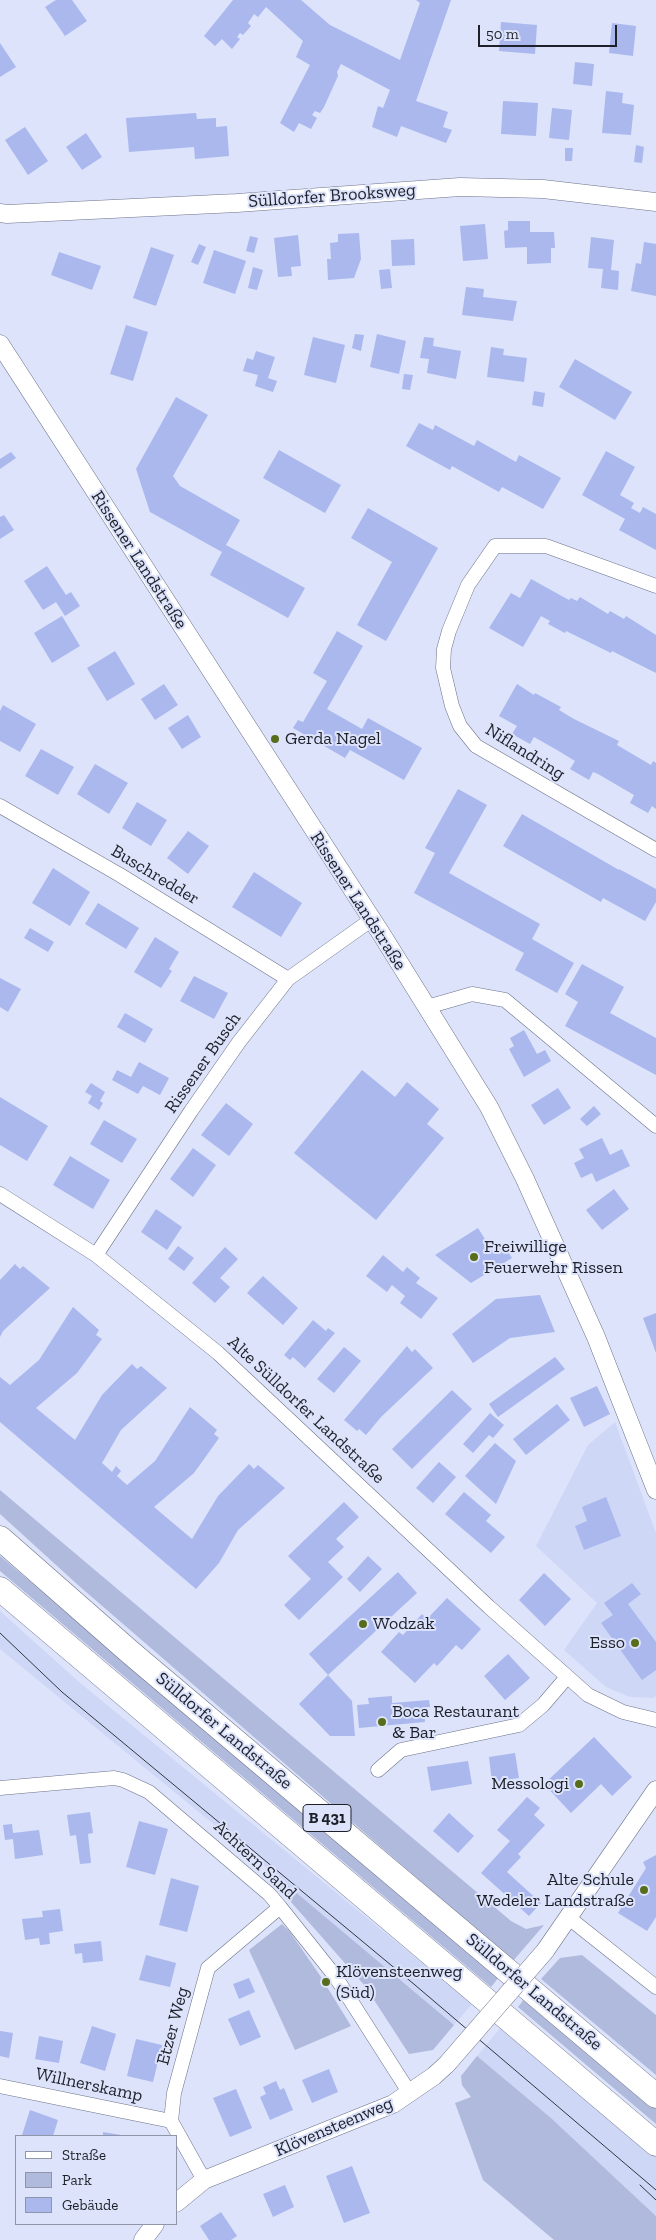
<!DOCTYPE html>
<html>
<head>
<meta charset="utf-8">
<style>
	body { margin:0 }
	#map { position:relative; width:656px; height:2240px; overflow:hidden; background:#dce3fb; font-family:"Zilla Slab",serif }
	canvas { display:block }
	.legend { position:absolute; left:15px; top:2135px; width:162px; height:90px; box-sizing:border-box; background:#dce3fb; border:1px solid #9095a7; margin:0; padding:6px 9px; list-style:none; font-size:15px; color:#1e2129 }
	.legend li { display:flex; align-items:center; gap:10px; height:25px }
	.legend b { width:25px; border:1px solid #9095a7 }
	.scale { position:absolute; left:478px; top:25px; width:139px; height:22px; box-sizing:border-box; border:2px solid #1e2129; border-top:0; padding-left:6px; font-size:15px; line-height:18px; white-space:nowrap; color:#1e2129; -webkit-text-stroke:4px #dce3fb; paint-order:stroke }
</style>
</head>
<body>
<div id="map">
<canvas width="656" height="2240"></canvas>
<ul class="legend">
<li><b style="height:6px;background:#fff"></b>Straße</li>
<li><b style="height:14px;background:#b0badc"></b>Park</li>
<li><b style="height:14px;background:#aab8ee"></b>Gebäude</li>
</ul>
<div class="scale">50 m</div>
</div>
<script>
const context = document.querySelector('canvas').getContext('2d');
context.lineJoin = 'round';
function fillPath(path, color) { context.fillStyle = color; context.fill(path, 'evenodd'); }
const poly = rows => new Path2D(rows.map(r => 'M' + r).join(''));
function trace(path, color, width, dash) { context.strokeStyle = color; context.lineWidth = width; context.lineCap = dash ? 'butt' : 'round'; context.setLineDash(dash || []); context.stroke(path); }
function drawText(font, color, halo, rows, align = 'center') {
  context.font = font + ' "Zilla Slab",serif'; context.lineWidth = 4; context.setLineDash([]); context.textBaseline = 'middle'; context.strokeStyle = halo; context.fillStyle = color; for (const [text, x, y, turn = 0] of rows) {
    context.save(); context.translate(x, y); context.rotate((+turn || 0) * Math.PI / 180); context.textAlign = isNaN(turn) ? turn : align; if (halo) context.strokeText(text, 0, 0); context.fillText(text, 0, 0); context.restore();
  }
}
fillPath(poly([
	[615,1422,656,1533,656,1696,653,1698,630,1697,606,1687,564,1650,597,1603,536,1546,588,1445],
	[0,1611,79,1682,472,2004,454,2025,267,1868,0,1649],
	[502,2026,656,2156,656,2216,551,2118,477,2056]
]), '#ced7f6');
fillPath(poly([
	[0,1490,511,1921,526,1929,544,1925,513,1961,78,1585,0,1514],
	[0,1556,499,1977,491,1987,0,1571],
	[267,1868,454,2025,433,2050,409,2054,365,1986,269,1877],
	[282,1924,290,1932,321,1977,351,2026,295,2050,249,1950],
	[582,1955,656,2015,656,2075,541,1979,560,1958],
	[525,1998,656,2108,656,2124,518,2007],
	[477,2056,551,2118,656,2216,656,2240,554,2240,483,2180,455,2103,471,2097,462,2085,461,2076]
]), '#b0badc');
fillPath(poly([
	[56,0,72,0,87,21,65,36,45,7],
	[233,0,301,0,330,25,400,60,420,3,416,0,451,0,416,101,448,112,443,127,452,130,446,143,401,126,397,137,372,127,378,106,383,108,390,90,341,64,337,72,338,76,324,107,320,113,315,111,312,115,317,118,311,129,299,123,294,132,280,123,310,65,296,57,303,41,266,7,258,17,254,14,248,23,251,26,243,35,240,33,237,37,240,39,232,49,222,39,215,46,204,36],
	[501,22,537,25,535,54,499,51],
	[612,23,636,26,633,56,609,53],
	[0,43,16,67,0,77],
	[575,62,594,64,592,86,573,84],
	[606,91,623,93,622,103,634,105,631,135,602,133],
	[503,101,538,103,536,136,501,134],
	[552,108,572,110,569,140,549,138],
	[196,113,197,119,216,118,216,127,227,126,229,156,195,159,194,147,129,152,126,118],
	[25,127,48,161,28,175,5,140],
	[86,133,102,157,82,170,66,147],
	[636,145,644,147,642,163,634,162],
	[565,148,573,148,572,161,565,161],
	[508,221,530,221,530,232,554,232,555,248,551,248,551,263,527,264,527,247,505,248,504,231,508,230],
	[485,224,488,259,463,261,460,226],
	[359,233,361,259,354,278,328,280,327,259,331,259,330,243,338,242,338,234],
	[298,235,301,266,291,267,292,276,278,277,274,238],
	[250,236,258,238,254,253,246,251],
	[591,237,614,240,611,270,619,271,618,290,601,288,603,269,588,268],
	[414,239,415,265,392,266,391,240],
	[644,242,656,244,656,296,631,291,636,263,641,264],
	[199,244,206,247,198,265,191,262],
	[151,247,174,255,156,306,133,298],
	[214,250,246,261,235,294,203,283],
	[59,252,101,266,92,290,51,275],
	[253,267,263,270,257,290,248,288],
	[390,269,392,288,381,289,379,270],
	[466,287,484,289,483,297,517,301,513,321,462,315],
	[126,325,148,332,133,381,110,374],
	[355,334,364,335,361,351,352,348],
	[377,334,406,341,399,374,370,367],
	[313,337,345,345,336,383,304,375],
	[424,337,434,338,433,346,461,351,456,379,427,373,429,359,420,358],
	[491,347,504,349,503,355,527,358,524,382,487,377],
	[256,351,275,357,268,378,277,381,273,392,255,386,258,375,243,371,247,358,253,360],
	[575,359,632,392,615,420,559,387],
	[404,374,413,375,410,390,402,389],
	[534,391,545,393,543,407,532,405],
	[176,397,208,415,173,476,180,486,240,520,226,545,305,588,288,618,210,575,222,552,150,512,136,469],
	[419,423,433,430,435,425,474,446,477,440,516,462,519,455,561,478,543,509,502,487,499,492,452,466,450,470,406,446],
	[279,450,341,485,325,513,263,478],
	[606,451,635,467,620,495,634,503,631,508,640,513,643,507,656,514,656,550,619,530,625,519,582,495],
	[11,452,16,458,0,469,0,459],
	[368,508,438,548,386,641,357,625,392,562,351,538],
	[4,515,14,530,0,539,0,517],
	[47,566,66,595,71,592,80,606,65,616,56,602,43,610,24,581],
	[531,579,569,600,571,598,577,601,580,597,608,614,610,611,624,619,626,616,656,635,656,673,612,651,611,653,566,631,565,633,548,624,550,621,541,616,523,647,489,628,511,593,520,598],
	[62,616,80,646,52,663,34,633],
	[337,631,363,646,327,709,362,729,368,718,422,748,404,780,350,750,345,758,293,728,298,720,303,722,327,681,313,673],
	[115,651,135,684,107,701,87,668],
	[164,684,178,705,155,720,141,699],
	[517,684,534,695,535,693,561,707,559,710,574,719,619,741,617,745,651,765,653,761,656,763,656,809,652,806,648,813,630,803,634,795,598,774,593,772,589,780,570,769,575,761,557,750,534,737,530,744,512,734,517,726,499,716],
	[3,705,36,724,20,752,0,741,0,711],
	[188,715,201,737,182,749,168,728],
	[41,749,74,767,58,795,25,776],
	[95,764,128,783,109,814,77,794],
	[458,789,487,805,449,873,540,924,532,939,574,963,557,993,515,970,524,953,414,893,435,853,425,848],
	[137,802,167,820,151,846,122,828],
	[522,814,619,870,619,869,656,889,656,902,645,921,603,898,601,902,503,846],
	[188,831,209,846,188,874,167,858],
	[53,868,90,892,70,926,32,903],
	[254,872,302,903,281,937,232,907],
	[98,903,139,928,126,949,85,924],
	[30,928,54,942,48,952,24,938],
	[155,937,179,952,169,969,172,971,161,988,134,972],
	[582,964,624,987,610,1013,656,1038,656,1075,565,1026,578,1002,565,994],
	[194,976,228,993,214,1019,180,1001],
	[0,978,21,989,8,1012,0,1007],
	[125,1013,153,1029,145,1043,117,1027],
	[524,1030,537,1054,545,1050,551,1061,524,1077,509,1049,514,1046,510,1038],
	[139,1062,169,1078,160,1095,143,1086,138,1094,112,1080,117,1070,131,1077],
	[362,1070,395,1097,407,1082,439,1109,427,1124,444,1138,376,1220,294,1153],
	[91,1083,105,1092,100,1101,103,1103,99,1110,88,1103,92,1096,85,1092],
	[558,1088,571,1108,544,1125,531,1105],
	[0,1097,48,1126,27,1161,0,1145],
	[226,1103,253,1124,229,1156,201,1135],
	[594,1106,601,1114,587,1126,580,1119],
	[104,1120,137,1139,122,1163,90,1144],
	[602,1138,610,1155,622,1149,630,1166,596,1182,592,1173,581,1178,574,1163,584,1158,579,1149],
	[193,1148,216,1165,193,1197,170,1179],
	[70,1156,110,1180,93,1209,53,1185],
	[614,1189,629,1209,602,1230,586,1210],
	[156,1209,182,1227,167,1250,141,1232],
	[478,1228,493,1252,504,1245,512,1258,471,1283,435,1255],
	[178,1246,194,1258,184,1271,168,1259],
	[225,1247,238,1259,220,1278,230,1287,215,1303,192,1283],
	[383,1255,403,1272,407,1267,420,1278,416,1283,438,1298,421,1319,400,1303,405,1296,392,1285,387,1292,366,1276],
	[15,1264,20,1269,23,1266,50,1288,3,1331,0,1337,0,1280],
	[263,1276,298,1308,283,1325,247,1293],
	[540,1295,555,1332,510,1338,473,1363,452,1334,496,1299],
	[73,1307,99,1330,96,1335,102,1339,77,1373,36,1408,75,1440,102,1395,132,1364,137,1369,141,1366,167,1388,121,1430,102,1463,112,1472,116,1466,121,1471,117,1476,127,1485,155,1461,190,1407,217,1430,214,1434,219,1438,194,1473,154,1507,192,1539,218,1496,249,1464,254,1469,258,1465,285,1488,238,1530,219,1563,196,1589,0,1422,0,1377,10,1385,39,1360],
	[656,1313,656,1353,643,1318],
	[313,1320,326,1331,328,1328,335,1333,305,1368,293,1357,290,1360,284,1355],
	[407,1346,412,1352,415,1349,433,1368,381,1417,366,1435,359,1429,357,1431,344,1420],
	[344,1347,361,1361,334,1393,317,1379],
	[555,1357,565,1369,498,1417,489,1404],
	[597,1386,610,1414,584,1427,570,1398],
	[452,1390,472,1409,412,1469,392,1449],
	[557,1404,570,1420,526,1455,513,1439],
	[490,1413,504,1425,493,1438,489,1435,473,1453,463,1444],
	[495,1443,516,1461,496,1504,465,1476],
	[439,1462,456,1477,433,1503,416,1488],
	[464,1492,491,1515,486,1521,505,1537,491,1553,445,1514],
	[606,1497,621,1536,584,1550,575,1526,587,1521,582,1507],
	[344,1502,359,1517,336,1539,344,1547,328,1562,343,1577,299,1620,284,1605,311,1579,288,1556],
	[368,1556,382,1569,360,1592,347,1579],
	[398,1572,417,1593,328,1675,309,1654],
	[544,1573,571,1599,545,1626,519,1600],
	[632,1583,641,1594,628,1604,656,1642,656,1670,642,1680,601,1623,613,1615,604,1603],
	[447,1598,481,1629,462,1650,456,1645,437,1666,434,1663,415,1683,381,1652,399,1632,403,1635,422,1614,427,1619],
	[508,1654,530,1678,505,1700,484,1676],
	[328,1675,352,1701,355,1736,330,1736,299,1704],
	[392,1696,392,1703,429,1700,430,1707,424,1707,425,1722,359,1728,357,1705,369,1704,368,1698],
	[594,1737,632,1777,612,1796,601,1784,571,1813,544,1784],
	[515,1753,519,1778,492,1782,489,1757],
	[468,1761,472,1784,431,1791,427,1767],
	[527,1797,540,1808,534,1815,545,1825,518,1854,521,1857,507,1872,541,1903,529,1916,481,1873,510,1841,497,1830],
	[90,1812,93,1833,88,1834,91,1863,80,1864,76,1835,70,1836,67,1815],
	[449,1813,474,1836,458,1853,433,1831],
	[139,1821,168,1829,155,1875,126,1867],
	[12,1824,13,1833,39,1830,43,1855,15,1859,13,1839,5,1840,3,1825],
	[656,1855,656,1917,647,1931,618,1913,646,1868,643,1862],
	[171,1878,199,1886,187,1932,159,1925],
	[60,1909,63,1931,49,1933,50,1944,40,1945,39,1938,25,1940,22,1919,43,1917,42,1911],
	[101,1941,103,1961,83,1963,82,1953,75,1954,74,1944],
	[146,1955,176,1963,170,1987,139,1980],
	[249,1978,255,1992,239,1999,233,1984],
	[249,2010,261,2037,240,2046,228,2019],
	[92,2026,116,2034,105,2071,80,2063],
	[0,2031,13,2033,9,2058,0,2056],
	[39,2036,63,2041,59,2063,35,2059],
	[136,2039,162,2045,153,2082,127,2076],
	[329,2069,338,2092,312,2103,302,2080],
	[276,2081,280,2090,284,2088,293,2110,270,2120,260,2097,266,2094,263,2087],
	[236,2089,252,2128,230,2137,213,2098],
	[30,2110,58,2120,53,2136,22,2135],
	[103,2132,121,2135,121,2136,103,2136],
	[352,2166,370,2213,344,2223,326,2176],
	[285,2185,294,2207,273,2217,263,2194],
	[221,2212,237,2236,231,2240,209,2240,200,2226]
]), '#aab8ee');
const minor = poly([
	[656,586,546,546,495,546,468,585,449,631,444,649,443,668,452,706,460,726,476,746,656,850],
	[0,806,120,875,288,979],
	[427,1007,472,994,505,1000,656,1126],
	[0,1194,96,1255,218,1353,489,1607,588,1695,623,1712,656,1720],
	[96,1255,191,1111,239,1042,288,979,371,920],
	[378,1770,401,1750,519,1725,543,1705,567,1677],
	[0,1788,114,1778,123,1780,149,1792,269,1894,280,1907,335,1976,409,2092],
	[569,1918,656,1987],
	[0,2086,171,2121],
	[204,2180,171,2121,174,2093,208,1968,280,1907]
]);
const tertiary = poly([
	[0,213,7,214,237,203,460,187,543,189,656,202],
	[0,344,382,935,489,1107,525,1179,596,1337,656,1490],
	[545,1951,656,1790],
	[176,2203,204,2180,393,2104,434,2076,447,2064],
	[143,2240,155,2224]
]);
const trunk = poly([
	[0,1538,131,1653,656,2096],
	[0,1589,656,2144]
]);
trace(minor, '#6d7388', 15);
trace(tertiary, '#6d7388', 19);
trace(trunk, '#6d7388', 25);
trace(minor, '#fff', 14);
trace(tertiary, '#fff', 18);
trace(trunk, '#fff', 24);
trace(poly([
	[0,1633,62,1692,415,1985,656,2190],
	[640,2185,656,2200]
]), '#333640', 1);
const tertiaryBridge = poly([
	[447,2064,545,1951]
]);
trace(tertiaryBridge, '#6d7388', 19, []);
trace(tertiaryBridge, '#fff', 18);
for (const [x, y, r, color] of [
	[275,739,5,"#586d1c"],
	[474,1257,5,"#586d1c"],
	[363,1624,5,"#586d1c"],
	[635,1643,5,"#586d1c"],
	[382,1722,5,"#586d1c"],
	[579,1784,5,"#586d1c"],
	[644,1890,5,"#586d1c"],
	[326,1982,5,"#586d1c"]
]) { const dot = new Path2D(); dot.arc(x, y, r, 0, 2 * Math.PI); context.fillStyle = color; context.fill(dot); trace(dot, '#dce3fb', 2); }
for (const [x, y, w] of [
	[327,1818,48]
]) { const box = new Path2D(); box.roundRect(x - w / 2, y - 13.5, w, 27, 4); context.fillStyle = '#dce3fb'; context.fill(box); trace(box, '#1e2129', 1); }
drawText('bold 16px', '#1e2129', null, [
	["B 431",327,1818]
]);
drawText('18px', '#1e2129', '#dce3fb', [
	["Sülldorfer Brooksweg",332,196,-4],
	["Rissener Landstraße",139,560,57],
	["Niflandring",525,752,32],
	["Buschredder",155,875,31],
	["Rissener Landstraße",358,901,57],
	["Rissener Busch",203,1063,-55],
	["Alte Sülldorfer Landstraße",306,1410,43],
	["Sülldorfer Landstraße",224,1731,40],
	["Achtern Sand",255,1860,43],
	["Sülldorfer Landstraße",534,1992,40],
	["Etzer Weg",173,2026,-75],
	["Willnerskamp",89,2085,12],
	["Klövensteenweg",334,2127,-23]
]);
drawText('18px', '#1e2129', '#dce3fb', [
	["Gerda Nagel",285,739],
	["Freiwillige",484,1247],
	["Feuerwehr Rissen",484,1268],
	["Wodzak",373,1624],
	["Esso",625,1643,"right"],
	["Boca Restaurant",392,1712],
	["& Bar",392,1733],
	["Messologi",569,1784,"right"],
	["Alte Schule",634,1880,"right"],
	["Wedeler Landstraße",634,1901,"right"],
	["Klövensteenweg",336,1972],
	["(Süd)",336,1993]
], 'left');
</script>
</body>
</html>
